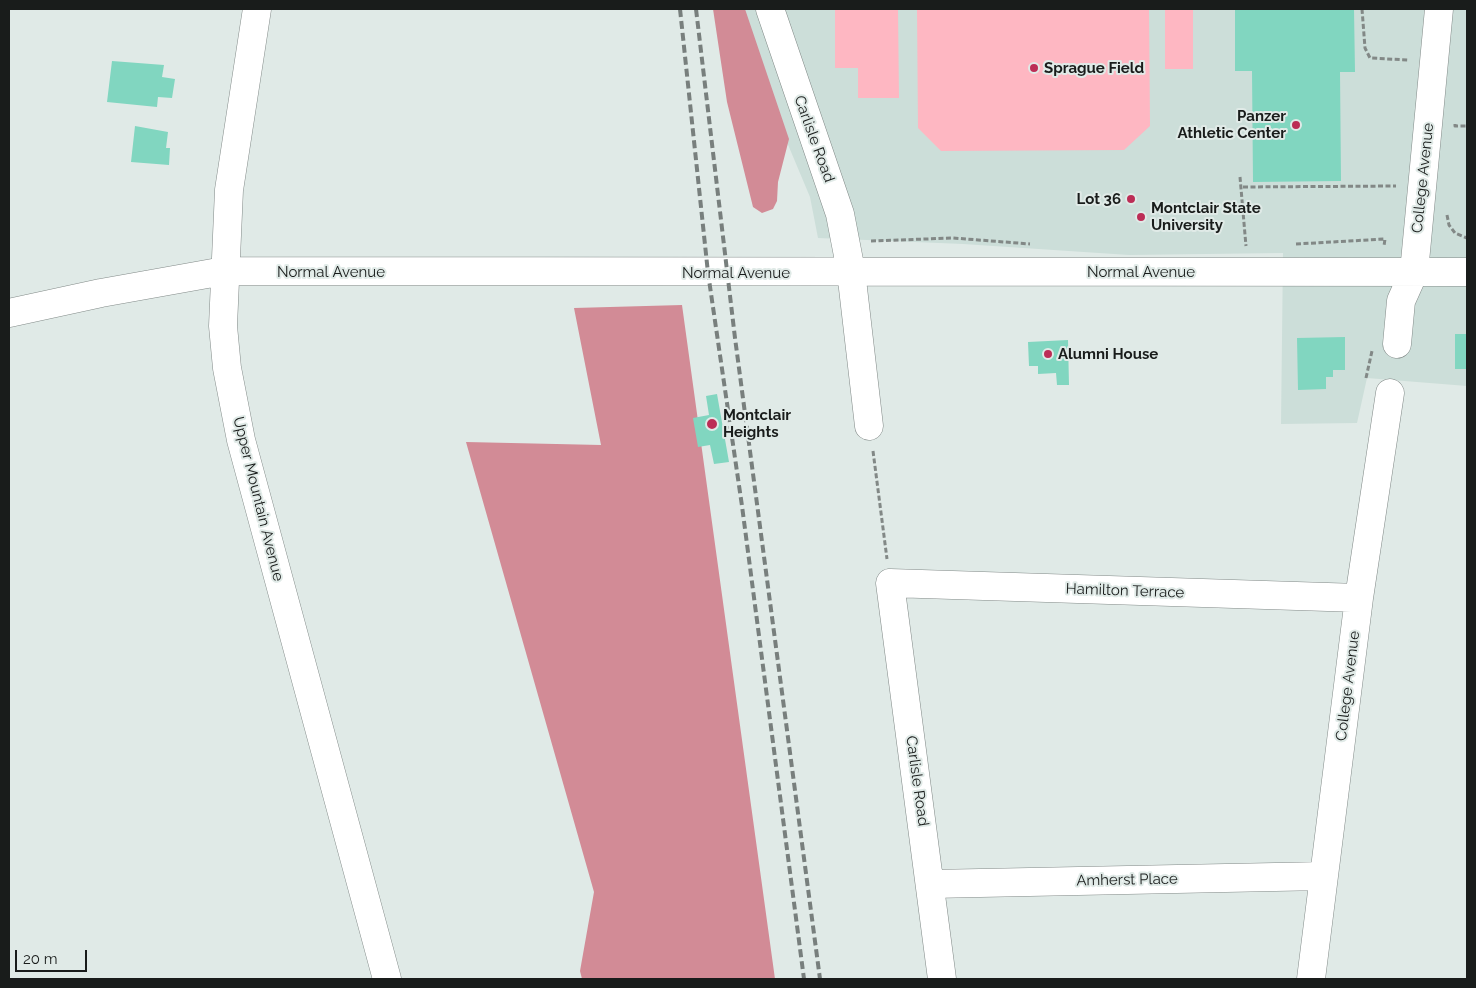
<!DOCTYPE html>
<html>
<head>
<meta charset="utf-8">
<style>
	body { margin:0 }
	#map { position:relative; width:1476px; height:988px; overflow:hidden; background:#e0eae7; font-family:Raleway,sans-serif }
	canvas { display:block }
	.frame { position:absolute; inset:0; border:10px solid #191c1b; pointer-events:none }
	.scale { position:absolute; left:15px; top:950px; width:72px; height:22px; box-sizing:border-box; border:2px solid #191c1b; border-top:0; padding-left:6px; font-size:15px; line-height:18px; white-space:nowrap; color:#191c1b; -webkit-text-stroke:4px #e0eae7; paint-order:stroke }
</style>
</head>
<body>
<div id="map">
<canvas width="1476" height="988"></canvas>
<div class="frame"></div>
<div class="scale">20 m</div>
</div>
<script>
const context = document.querySelector('canvas').getContext('2d');
context.lineJoin = 'round';
function fillPath(path, color) { context.fillStyle = color; context.fill(path, 'evenodd'); }
const poly = rows => new Path2D(rows.map(r => 'M' + r).join(''));
function trace(path, color, width, dash) { context.strokeStyle = color; context.lineWidth = width; context.lineCap = dash ? 'butt' : 'round'; context.setLineDash(dash || []); context.stroke(path); }
function drawText(font, color, halo, rows, align = 'center') {
  context.font = font + ' Raleway,sans-serif'; context.lineWidth = 4; context.setLineDash([]); context.textBaseline = 'middle'; context.strokeStyle = halo; context.fillStyle = color; for (const [text, x, y, turn = 0] of rows) {
    context.save(); context.translate(x, y); context.rotate((+turn || 0) * Math.PI / 180); context.textAlign = isNaN(turn) ? turn : align; if (halo) context.strokeText(text, 0, 0); context.fillText(text, 0, 0); context.restore();
  }
}
fillPath(poly([
	[731,9,1467,9,1467,386,1367,378,1357,423,1281,424,1283,253,1129,255,963,244,818,238,810,197]
]), '#ccded9');
fillPath(poly([
	[835,9,898,9,899,98,858,98,858,68,835,68],
	[917,9,1149,9,1150,126,1124,150,941,151,918,128],
	[1165,9,1193,9,1193,69,1165,69]
]), '#feb7c2');
fillPath(poly([
	[713,9,745,9,789,139,778,182,777,201,773,209,762,213,753,207,727,102],
	[682,305,775,979,582,979,580,971,594,892,466,442,601,445,574,308]
]), '#d28b96');
fillPath(poly([
	[1235,9,1354,9,1355,72,1340,72,1341,181,1253,182,1252,71,1235,71],
	[112,61,164,65,162,77,175,79,172,98,158,97,157,107,107,102],
	[135,126,168,132,166,148,170,148,169,165,131,162],
	[1455,334,1467,334,1467,369,1455,369],
	[1345,337,1345,370,1333,370,1333,377,1326,377,1326,389,1298,390,1297,338],
	[1068,340,1069,385,1057,385,1056,373,1038,374,1038,366,1029,366,1028,342],
	[717,394,729,462,714,464,710,445,698,447,693,418,709,415,706,396]
]), '#81d6c0');
const minor = poly([
	[257,9,229,190,223,326,227,368,241,440,387,979],
	[770,9,840,214,851,271,869,426],
	[9,313,101,293,224,271,1467,272],
	[1397,344,1401,301,1414,272,1439,9],
	[931,884,1324,876],
	[942,979,890,583,1359,598],
	[1311,979,1359,598,1390,393]
]);
trace(minor, '#828a88', 29);
trace(poly([
	[1362,9,1365,48,1370,58,1409,60],
	[1455,124,1455,126,1467,126],
	[1240,177,1246,246],
	[1243,187,1396,186],
	[1447,215,1449,225,1455,233,1467,238],
	[871,241,953,238,1030,244],
	[1296,244,1385,239,1384,246],
	[1366,378,1372,351],
	[873,451,887,559]
]), '#828886', 3, [5, 2.5]);
trace(minor, '#fff', 28);
trace(poly([
	[680,9,708,273,742,506,804,979],
	[696,9,735,338,820,979]
]), '#787f7d', 4, [8, 4]);
for (const [x, y, r, color] of [
	[1034,68,5,"#bc2d56"],
	[1296,125,5,"#bc2d56"],
	[1131,199,5,"#bc2d56"],
	[1141,217,5,"#bc2d56"],
	[1048,354,5,"#bc2d56"],
	[712,424,6,"#bc2d56"]
]) { const dot = new Path2D(); dot.arc(x, y, r, 0, 2 * Math.PI); context.fillStyle = color; context.fill(dot); trace(dot, '#e0eae7', 2); }
drawText('bold 15px', '#191c1b', '#e0eae7', [
	["Sprague Field",1044,68],
	["Panzer",1286,116,"right"],
	["Athletic Center",1286,133,"right"],
	["Lot 36",1121,199,"right"],
	["Montclair State",1151,208],
	["University",1151,225],
	["Alumni House",1058,354],
	["Montclair",723,415],
	["Heights",723,432]
], 'left');
drawText('15px', '#191c1b', '#e0eae7', [
	["Carlisle Road",814,139,70],
	["College Avenue",1423,178,-84],
	["Normal Avenue",331,272],
	["Normal Avenue",1141,272],
	["Normal Avenue",736,273],
	["Upper Mountain Avenue",258,499,76],
	["Hamilton Terrace",1125,591,2],
	["College Avenue",1348,686,-83],
	["Carlisle Road",917,781,82],
	["Amherst Place",1127,880,-1]
]);
</script>
</body>
</html>
